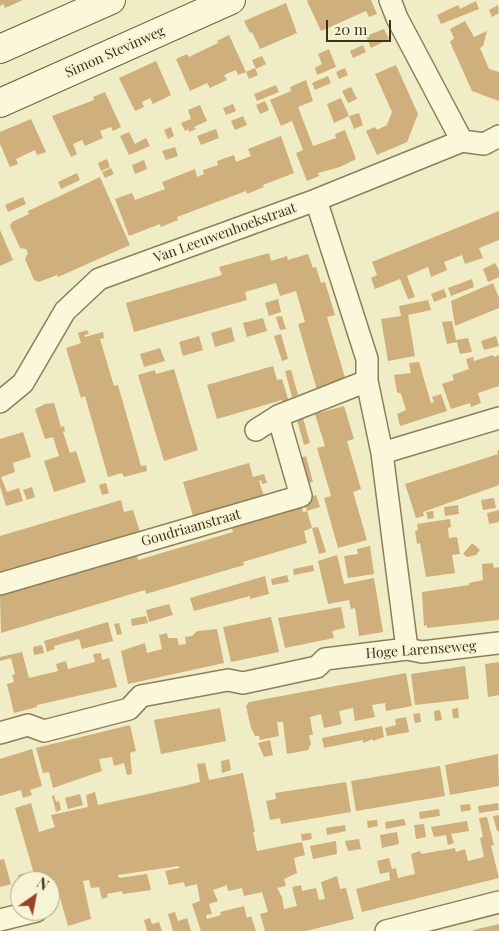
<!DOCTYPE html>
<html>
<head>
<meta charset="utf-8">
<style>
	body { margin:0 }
	#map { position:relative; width:499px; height:931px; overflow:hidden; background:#f0ecc6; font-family:"Playfair Display",serif }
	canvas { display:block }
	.north { position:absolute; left:10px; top:871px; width:50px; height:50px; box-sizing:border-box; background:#f7f4d6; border:1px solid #aca78d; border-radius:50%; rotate:33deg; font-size:14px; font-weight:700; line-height:20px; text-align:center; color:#3c331f }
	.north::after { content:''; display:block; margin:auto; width:18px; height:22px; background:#9c4129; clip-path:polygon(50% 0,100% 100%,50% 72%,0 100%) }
	.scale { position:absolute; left:326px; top:20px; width:65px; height:22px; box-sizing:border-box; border:2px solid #3c331f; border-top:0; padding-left:6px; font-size:15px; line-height:18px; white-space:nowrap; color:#3c331f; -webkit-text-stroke:4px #f7f4d6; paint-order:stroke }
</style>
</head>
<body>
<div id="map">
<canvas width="499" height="931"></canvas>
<div class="north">N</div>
<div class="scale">20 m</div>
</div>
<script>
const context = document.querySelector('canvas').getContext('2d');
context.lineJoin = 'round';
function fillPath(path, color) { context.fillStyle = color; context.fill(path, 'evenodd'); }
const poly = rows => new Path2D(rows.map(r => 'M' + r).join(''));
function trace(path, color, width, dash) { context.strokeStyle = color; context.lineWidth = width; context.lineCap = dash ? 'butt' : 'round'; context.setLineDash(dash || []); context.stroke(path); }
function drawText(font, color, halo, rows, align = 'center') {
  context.font = font + ' "Playfair Display",serif'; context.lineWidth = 4; context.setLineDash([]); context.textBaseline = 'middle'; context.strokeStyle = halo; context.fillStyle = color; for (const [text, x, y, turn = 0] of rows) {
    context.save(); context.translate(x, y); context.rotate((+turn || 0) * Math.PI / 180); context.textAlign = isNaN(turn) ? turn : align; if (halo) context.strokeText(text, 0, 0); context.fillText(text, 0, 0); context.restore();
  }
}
fillPath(poly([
	[0,0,23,0,5,8,3,4,0,6],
	[309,0,371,0,377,14,369,17,366,11,321,31,307,1],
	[476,1,479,9,441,24,437,15,458,5,460,9],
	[286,3,297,33,260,49,252,32,250,33,244,21],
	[498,5,499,13,492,17,489,10],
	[465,21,474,37,487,31,483,46,480,48,489,69,499,72,499,101,472,91,450,42,454,38,450,29],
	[384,29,389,39,371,48,366,36],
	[229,35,246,72,238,75,236,70,224,75,227,80,210,88,207,83,190,91,176,59,187,54,189,57,193,55,218,43,217,41],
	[363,45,366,52,353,58,350,51],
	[329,49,336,67,317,75,315,68,322,64,318,54],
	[262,56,266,64,256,69,252,60],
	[156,61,171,95,153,104,150,98,142,102,144,107,135,111,119,78],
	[396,65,418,114,407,142,377,155,366,131,375,127,377,130,387,125,392,112,375,74],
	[255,68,258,75,249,79,246,72],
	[345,68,348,75,339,79,336,72],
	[328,76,331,83,315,90,312,83],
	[306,80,313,101,298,107,313,146,336,138,335,134,345,130,356,159,340,167,318,173,319,176,307,181,296,153,303,150,292,121,281,126,270,100,291,91,290,87],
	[276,85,279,92,257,101,254,94],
	[351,87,357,99,348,103,342,91],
	[105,92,121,127,113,131,111,127,100,131,103,138,85,146,82,140,73,144,77,154,71,157,52,116,94,100,93,97],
	[341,98,349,116,334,123,327,104],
	[265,101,269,110,260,114,256,105],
	[233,104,236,111,226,115,223,108],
	[200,105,207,121,194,127,196,129,189,132,188,129,185,131,181,123,191,119,188,110],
	[359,113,363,125,354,129,349,116],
	[243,116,247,125,235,130,231,121],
	[31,119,46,152,37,155,35,150,16,159,18,164,10,167,0,144,0,132],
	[171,127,174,136,168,139,164,130],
	[216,129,219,138,201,145,197,136],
	[129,132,135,144,146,138,150,146,129,155,120,136],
	[281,136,294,173,263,185,264,187,247,194,246,191,177,217,178,220,161,227,160,224,129,236,115,199,132,193,135,200,165,189,162,182,195,169,197,177,204,174,203,170,218,165,217,161,234,155,236,162,251,156,248,149],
	[175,147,178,156,166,160,162,151],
	[107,159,110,167,101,171,98,163],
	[144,160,147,169,135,174,132,165],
	[111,168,114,174,105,178,102,172],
	[77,173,80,180,61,189,58,182],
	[100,177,130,245,58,277,57,275,39,282,34,280,25,259,28,253,26,249,20,248,10,226,12,222,29,214,28,211],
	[23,197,26,204,8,212,5,205],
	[499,211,499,240,479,248,483,258,465,264,462,255,444,262,447,270,431,277,428,267,407,276,415,297,408,299,400,279,375,289,371,278,377,275,372,262],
	[0,230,13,260,0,266],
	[269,253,271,261,287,256,288,260,308,254,313,268,316,267,321,283,325,282,335,315,327,317,346,381,317,390,298,324,305,322,296,291,280,296,276,283,245,292,247,300,134,332,126,303,222,275,219,267],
	[495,263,499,270,499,277,488,282,483,269],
	[472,279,474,287,451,296,448,288],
	[493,283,499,298,499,308,455,326,451,301],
	[444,289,447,297,434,302,431,294],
	[278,299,281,312,269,316,265,303],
	[428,300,431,310,408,315,415,356,388,361,381,319,401,316,399,306],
	[282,316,286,329,280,330,276,317],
	[263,318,267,331,247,337,243,323],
	[452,321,456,340,468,338,472,352,460,354,457,342,447,344,442,322],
	[231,327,235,341,215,347,211,333],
	[87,330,89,334,84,335,85,337,103,332,104,338,100,339,114,386,118,385,141,466,146,465,147,471,124,477,122,473,108,477,85,396,81,398,66,348,81,343,78,333],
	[281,334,288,359,282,361,274,336],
	[199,336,203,350,183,356,179,342],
	[496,336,499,346,484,350,481,341],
	[160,348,165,361,144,367,140,354],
	[493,355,494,357,499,355,499,386,478,393,481,403,471,407,470,403,451,409,442,384,454,380,452,375,469,369,466,359,473,357,474,361],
	[419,362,431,403,434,402,432,397,441,394,447,411,400,426,397,414,406,410,401,394,397,392,394,375,411,373,409,363],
	[273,366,277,380,282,379,289,402,283,404,282,400,217,419,207,385],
	[174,369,198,450,164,461,138,375,155,370,156,374],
	[291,370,298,395,292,397,285,371],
	[54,403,61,427,64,426,65,431,63,432,70,453,76,451,86,482,54,492,44,461,59,456,53,437,45,439,35,409,45,404],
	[344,406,354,439,347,441,361,489,353,492,367,540,338,548,324,498,331,496,317,448,325,446,315,414],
	[303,418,310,443,304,445,297,420],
	[23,432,31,457,13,463,15,472,1,477,7,492,19,488,23,501,6,506,0,486,0,439],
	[499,450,499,485,423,512,424,516,416,518,405,484,498,454,497,451],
	[306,456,313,482,307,483,299,458],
	[249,463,253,477,264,474,267,483,262,484,261,480,259,481,265,499,259,501,258,497,193,516,183,482],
	[106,483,109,493,102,495,99,485],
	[32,487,35,497,27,500,23,490],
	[316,495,320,507,307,511,303,499],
	[494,498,496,508,483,510,481,500],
	[121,500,124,512,133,510,140,532,0,572,0,536],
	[301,504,303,512,307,511,312,528,304,531,307,543,243,562,244,565,146,594,145,590,1,633,0,596,137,556,138,560,233,532,232,528,296,509,295,505],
	[458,505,459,514,445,516,444,507],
	[499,510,499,522,489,524,487,513],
	[433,511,434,518,428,519,426,512],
	[450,519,451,527,448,528,449,538,457,537,460,554,452,555,455,573,426,577,420,543,417,544,415,531,418,530,417,524],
	[318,527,326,552,319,554,312,528],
	[472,543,480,550,476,555,467,557,463,554],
	[370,546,374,574,348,578,344,556,358,554,357,549],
	[337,555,344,584,374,578,383,632,359,636,355,608,351,609,349,600,328,604,318,561],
	[493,563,494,568,499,567,499,620,427,628,427,625,424,626,422,592,469,585,469,583,483,580,482,564],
	[313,565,314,571,294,575,293,569],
	[287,575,289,582,272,585,271,579],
	[265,576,269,594,250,599,250,596,194,611,190,598],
	[169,604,173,615,149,622,146,610],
	[341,607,345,628,332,631,334,638,285,648,278,618],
	[146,616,148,623,132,626,131,619],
	[271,617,279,652,231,662,223,627],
	[108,622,113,641,82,649,79,639,54,646,55,649,47,652,44,641],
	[119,623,122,634,117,635,114,624],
	[217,629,224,663,128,684,121,651,145,643,147,653,162,649,159,635,167,633,168,638,177,638,179,645,186,644,185,637,192,636,197,631],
	[42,645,44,653,34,655,33,647],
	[22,652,29,678,58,671,56,664,66,661,68,669,95,662,93,654,101,653,102,660,109,658,117,687,37,705,37,707,14,713,7,684,14,682,12,675,15,674,11,658,0,661,0,657],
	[499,662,499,695,488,697,485,664],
	[465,666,469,699,415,705,411,674],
	[406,673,412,706,386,711,385,703,372,705,375,717,355,721,353,708,339,711,342,724,324,728,321,714,310,717,313,735,309,735,311,744,308,750,287,754,283,722,277,722,279,736,260,740,259,736,255,736,251,728,246,706,249,702],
	[220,708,226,741,161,754,154,720],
	[458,708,459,718,453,718,452,709],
	[440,710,442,720,435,721,434,711],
	[420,713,421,722,415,723,413,714],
	[406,717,409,732,387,736,385,728,396,725,395,719],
	[130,725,136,751,130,753,132,774,127,775,124,763,114,766,112,757,99,759,102,771,53,788,49,772,43,773,36,748],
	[382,726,384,737,373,741,373,739,363,743,363,740,324,748,322,738],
	[270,740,273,755,264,757,258,743],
	[32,749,42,786,30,790,32,795,23,798,21,790,0,796,0,759],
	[498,754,499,786,450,795,445,765],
	[229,759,231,770,222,773,221,761],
	[205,763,209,780,243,773,255,832,253,832,257,851,302,842,305,855,294,858,297,873,284,879,286,886,277,888,282,897,284,909,297,906,292,887,301,885,302,891,316,888,319,900,325,899,321,882,337,876,340,889,346,888,354,919,306,931,265,931,260,914,268,912,262,892,244,896,242,888,228,891,227,885,213,890,218,901,209,904,212,914,206,915,207,919,221,915,220,912,244,906,247,918,251,916,256,931,201,931,192,904,200,901,197,884,185,887,184,882,169,885,165,871,179,868,179,866,118,875,119,878,147,874,151,890,123,894,122,891,107,894,108,897,102,899,99,887,91,888,89,880,83,881,91,919,68,926,55,880,36,881,15,808,31,803,39,832,55,827,51,815,88,807,86,795,95,792,98,805,184,786,200,782,197,764],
	[440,766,445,796,356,811,351,781],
	[346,782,351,812,281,824,280,818,270,820,266,801,276,799,275,793],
	[80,794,83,805,68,809,65,798],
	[54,795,56,802,59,801,61,810,56,812,52,796],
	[498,803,499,810,479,813,478,806],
	[470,804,471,810,461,812,460,805],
	[439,809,440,816,420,819,419,812],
	[499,815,499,831,497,831,493,816],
	[487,817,494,845,491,846,499,878,362,912,356,889,390,880,389,872,380,874,377,861,389,858,392,869,396,868,398,878,415,874,411,854,420,851,421,854,455,848,456,852,465,849,468,861,484,857,480,838,483,837,479,818],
	[404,819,406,825,386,829,385,822],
	[377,820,378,826,368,828,367,821],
	[467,821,469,831,451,834,454,843,448,845,446,835,434,837,431,827],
	[424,824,426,837,416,839,414,825],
	[345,825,346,831,327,835,326,828],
	[397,832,399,844,382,848,380,835],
	[311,833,312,839,302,841,301,834],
	[359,839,361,849,348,851,345,841],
	[336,841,337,854,313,859,310,846],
	[4,859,11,884,0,887,0,860],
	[25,873,27,881,19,881,18,875],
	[175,912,178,921,187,918,191,931,173,931,168,914],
	[150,918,152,924,159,922,162,931,147,931,144,920],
	[499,924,499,931,473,931,473,930]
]), '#cfaf7b');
const street = poly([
	[390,0,397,18,462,141],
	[316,200,367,359,367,381,382,453,407,649],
	[0,402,23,383,65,311,99,279,316,200,462,141,484,144,499,136],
	[256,430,278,416,367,381],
	[382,453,499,418],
	[0,584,301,496,278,416],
	[0,733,28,725,44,731,129,709,141,696,228,680,243,683,317,667,325,659,407,649,422,652,499,643],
	[0,920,36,911],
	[386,931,499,902]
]);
const secondary = poly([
	[0,49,111,0],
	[0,103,231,0]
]);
trace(street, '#8c7f5b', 24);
trace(secondary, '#6e603e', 30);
trace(street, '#faf7da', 21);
trace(secondary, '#faf7da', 28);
drawText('14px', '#3c331f', '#f7f4d6', [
	["Simon Stevinweg",115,52,-24],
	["Van Leeuwenhoekstraat",225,233,-20],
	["Goudriaanstraat",191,528,-16],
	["Hoge Larenseweg",421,650,-4]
]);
</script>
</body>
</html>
